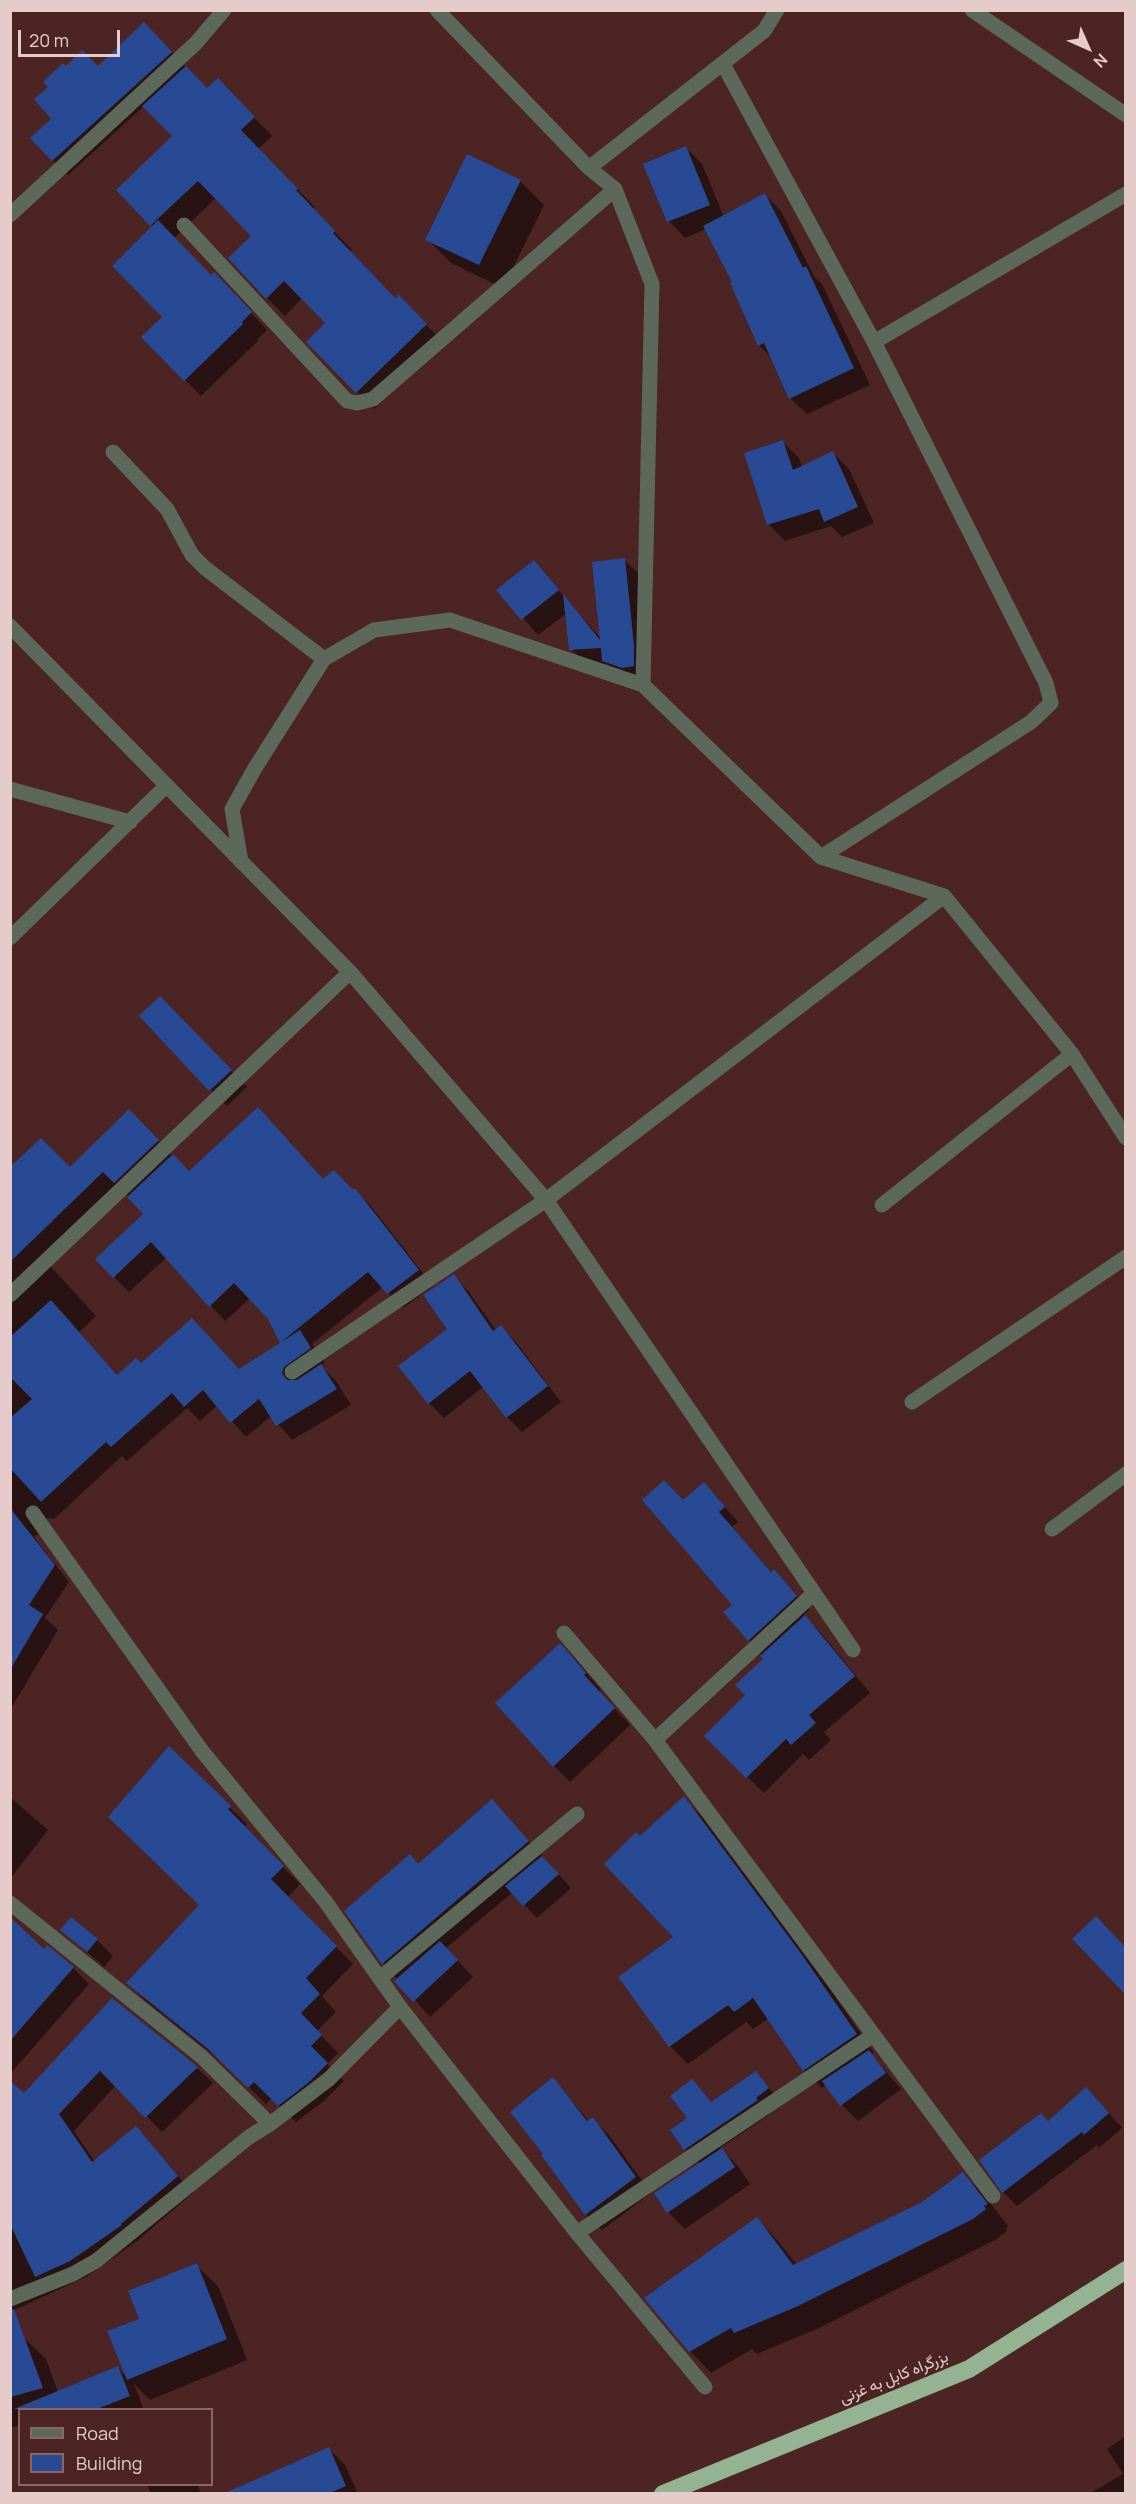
<!DOCTYPE html>
<html>
<head>
<meta charset="utf-8">
<style>
	body { margin:0 }
	#map { position:relative; width:1136px; height:2504px; overflow:hidden; background:#4b2423; font-family:Manrope,sans-serif }
	canvas { display:block }
	.frame { position:absolute; inset:0; border:12px solid #e5cbc9; pointer-events:none }
	.legend { position:absolute; left:18px; top:2408px; width:195px; height:78px; box-sizing:border-box; background:#4b2423; border:2px solid #896765; margin:0; padding:8px 10px; list-style:none; font-size:18px; color:#e5cbc9 }
	.legend li { display:flex; align-items:center; gap:12px; height:30px }
	.legend b { width:30px; border:2px solid #896765 }
	.north { position:absolute; left:1058px; top:18px; width:60px; height:60px; -webkit-text-stroke:4px #4b2423; paint-order:stroke; rotate:135deg; font-size:16px; font-weight:700; line-height:24px; text-align:center; color:#e5cbc9 }
	.north::after { content:''; display:block; margin:auto; width:21px; height:27px; background:#e5cbc9; clip-path:polygon(50% 0,100% 100%,50% 72%,0 100%) }
	.scale { position:absolute; left:18px; top:30px; width:102px; height:27px; box-sizing:border-box; border:3px solid #e5cbc9; border-top:0; padding-left:8px; font-size:18px; line-height:21px; white-space:nowrap; color:#e5cbc9; -webkit-text-stroke:4px #4b2423; paint-order:stroke }
</style>
</head>
<body>
<div id="map">
<canvas width="1136" height="2504"></canvas>
<div class="frame"></div>
<ul class="legend">
<li><b style="height:8px;background:#5b685a"></b>Road</li>
<li><b style="height:16px;background:#284a94"></b>Building</li>
</ul>
<div class="north">N</div>
<div class="scale">20 m</div>
</div>
<script>
const context = document.querySelector('canvas').getContext('2d');
context.lineJoin = 'round';
function fillPath(path, color) { context.fillStyle = color; context.fill(path, 'evenodd'); }
const poly = rows => new Path2D(rows.map(r => 'M' + r).join(''));
function trace(path, color, width, dash) { context.strokeStyle = color; context.lineWidth = width; context.lineCap = dash ? 'butt' : 'round'; context.setLineDash(dash || []); context.stroke(path); }
function drawText(font, color, halo, rows, align = 'center') {
  context.font = font + ' Manrope,Vazirmatn,sans-serif'; context.lineWidth = 4.5; context.setLineDash([]); context.textBaseline = 'middle'; context.strokeStyle = halo; context.fillStyle = color; for (const [text, x, y, turn = 0] of rows) {
    context.save(); context.translate(x, y); context.rotate((+turn || 0) * Math.PI / 180); context.textAlign = isNaN(turn) ? turn : align; if (halo) context.strokeText(text, 0, 0); context.fillText(text, 0, 0); context.restore();
  }
}
fillPath(poly([
	[159,39,208,90,218,80,272,136,258,149,315,207,313,209,352,250,350,252,397,301,416,314,444,343,374,409,308,342,327,324,302,298,285,316,267,298,253,236,216,198,174,238,211,277,230,290,267,330,257,339,258,341,201,396,143,337,164,317,154,227,118,190,174,136,144,106,68,175,53,160,53,119,50,87,66,68,98,68],
	[686,148,702,164,724,217,765,195,781,211,815,278,822,284,870,385,807,414,790,398,772,358,759,345,734,283,706,229,685,238,669,221,645,165],
	[520,181,544,205,503,288,451,263,427,239],
	[783,442,799,458,802,467,833,453,849,469,874,523,842,537,831,526,785,541,769,525,746,454],
	[624,560,641,576,649,682,620,677,607,664,587,665,571,649,567,613,538,635,499,591,534,562,602,640],
	[176,1014,247,1087,227,1106,210,1089],
	[129,1111,189,1173,324,1181,353,1191,355,1190,370,1205,433,1286,403,1308,383,1287,312,1344,325,1363,321,1366,336,1381,351,1405,292,1440,271,1416,246,1437,218,1405,200,1421,187,1408,127,1461,122,1456,54,1519,49,1518,42,1520,39,1533,34,1537,69,1582,45,1618,58,1630,10,1710,10,1170,70,1169],
	[119,1186,145,1214,114,1277,129,1292,167,1257,225,1321,250,1298,269,1318,282,1343,240,1371,141,1365,118,1376,79,1332,96,1316,44,1259],
	[453,1276,468,1291,496,1330,501,1327,515,1341,561,1402,522,1432,507,1417,484,1386,444,1418,429,1403,449,1329],
	[704,1484,738,1522,732,1527,772,1573,787,1585,809,1610,804,1615,821,1633,870,1693,824,1732,831,1740,809,1760,803,1754,764,1793,706,1736,747,1695,765,1659,749,1640,683,1502],
	[576,1661,601,1690,599,1692,630,1725,570,1782,554,1766],
	[169,1749,247,1824,244,1828,300,1884,287,1898,353,1964,322,1996,336,2012,317,2031,338,2053,327,2064,344,2081,325,2100,296,2122,272,2098,266,2104,227,2066,145,2000,128,1983,201,1905],
	[10,1797,48,1830,10,1879],
	[684,1798,701,1816,818,1972,874,2053,871,2054,901,2089,858,2121,842,2105,826,2084,822,2088,804,2070,769,2018,753,2029,746,2022,688,2064,670,2046,620,1977,675,1937,640,1838],
	[492,1801,571,1888,537,1918,513,1892,446,1948,473,1977,430,2017,383,1963,419,1865],
	[1096,1918,1126,1948,1126,1992,1074,1939],
	[10,1919,44,1951,73,1968,89,1984,10,2074],
	[62,1930,97,1940,113,1956,104,1967],
	[113,2000,197,2068,213,2083,162,2132,116,2085,74,2131,95,2162,136,2128,193,2193,137,2241,86,2277,10,2312,10,2083,24,2095],
	[756,2073,781,2102,768,2112,770,2114,720,2148,738,2166,750,2184,685,2229,669,2213,656,2194,700,2164,685,2149,692,2081,712,2103],
	[553,2079,589,2121,592,2119,609,2135,651,2193,602,2230,586,2214],
	[1100,2103,1122,2128,1099,2148,1097,2145,1017,2206,1003,2192,981,2161,1049,2122],
	[963,2174,984,2195,1008,2226,1005,2229,1007,2231,995,2240,819,2328,757,2354,752,2349,711,2373,690,2351,757,2219,778,2241,797,2265,922,2203],
	[196,2265,218,2286,247,2360,150,2400,134,2384,144,2410,68,2410,63,2398,61,2399,65,2410,20,2410,20,2425,10,2428,10,2340,22,2336,46,2359,58,2392,117,2368,129,2379,141,2319],
	[1126,2436,1126,2494,1089,2494,1123,2474,1107,2449],
	[329,2449,345,2465,358,2494,268,2494,262,2479],
	[147,2484,197,2484,201,2494,151,2494]
]), '#0007');
fillPath(poly([
	[144,22,172,52,52,161,30,138,51,119,34,99,48,87,43,82,63,63,66,66,82,50,98,66],
	[186,66,207,88,218,78,255,117,241,130,298,189,296,190,335,231,333,233,396,299,398,294,427,324,356,393,306,342,325,323,284,281,266,299,228,258,251,236,198,181,150,226,116,190,172,136,142,106],
	[686,146,710,205,667,222,643,164],
	[467,154,521,180,479,265,425,240],
	[765,193,803,268,806,266,854,368,789,399,764,343,758,346,730,283,732,282,703,226],
	[158,220,211,275,214,272,252,312,242,322,243,324,184,381,141,337,162,317,112,266],
	[783,440,793,470,833,451,858,507,824,522,819,509,767,525,744,453],
	[625,558,634,646,634,666,622,668,602,661,601,648,569,650,563,594,600,640,592,562],
	[534,560,559,590,521,620,496,590],
	[160,996,232,1070,209,1091,139,1016],
	[258,1107,323,1179,334,1170,353,1190,355,1188,419,1270,387,1294,368,1272,281,1342,300,1330,311,1348,284,1367,282,1373,287,1380,297,1380,321,1364,337,1389,276,1426,259,1399,230,1423,203,1390,184,1407,172,1393,111,1447,106,1442,41,1502,10,1468,10,1418,32,1399,10,1377,10,1337,51,1300,117,1375,136,1358,141,1363,192,1318,239,1369,280,1343,268,1319,234,1283,209,1307,151,1242,113,1278,95,1259,143,1214,127,1197,173,1154,189,1171],
	[129,1109,159,1140,114,1183,103,1172,10,1262,10,1167,41,1138,70,1167],
	[454,1274,493,1331,501,1325,548,1386,506,1418,470,1371,428,1404,398,1366,447,1329,423,1295],
	[664,1480,683,1500,704,1482,725,1507,719,1512,771,1572,774,1569,797,1596,748,1641,723,1612,732,1605,642,1500],
	[10,1508,55,1565,29,1605,43,1614,10,1670],
	[805,1615,855,1676,809,1715,816,1723,791,1745,786,1739,746,1778,704,1736,745,1695,735,1685,763,1659,760,1656],
	[560,1643,586,1673,584,1675,615,1708,553,1767,495,1703],
	[169,1746,231,1806,228,1809,281,1863,284,1866,271,1879,337,1946,306,1978,320,1994,301,2013,322,2035,311,2046,328,2063,308,2083,278,2106,254,2082,248,2088,208,2049,126,1983,199,1905,108,1817],
	[684,1796,800,1952,857,2034,803,2071,753,1998,734,2012,728,2005,669,2047,618,1977,673,1937,604,1864,636,1832,640,1836],
	[492,1799,529,1841,492,1872,491,1871,382,1964,344,1911,410,1854,418,1864],
	[542,1856,559,1874,523,1906,505,1886],
	[1096,1916,1125,1947,1125,1994,1072,1939],
	[10,1917,44,1949,47,1945,74,1967,10,2041],
	[71,1917,98,1939,87,1952,60,1930],
	[440,1941,458,1960,413,2002,394,1981],
	[112,1998,198,2067,145,2118,100,2071,59,2114,92,2162,136,2126,178,2176,121,2224,122,2225,70,2261,35,2277,10,2224,10,2081,24,2093],
	[869,2050,886,2073,840,2106,822,2081],
	[756,2071,769,2088,756,2098,758,2100,684,2150,670,2130,687,2118,670,2096,692,2079,711,2102],
	[553,2077,587,2121,593,2117,636,2177,585,2215,541,2155,543,2154,510,2112],
	[1086,2087,1109,2113,1084,2135,1082,2132,1002,2193,979,2160,1041,2113,1048,2121],
	[722,2148,735,2167,667,2213,654,2193],
	[963,2172,988,2204,984,2206,986,2209,973,2219,798,2306,734,2333,731,2328,689,2352,644,2298,757,2217,793,2265,922,2202],
	[197,2263,227,2339,127,2380,107,2331,139,2319,128,2291],
	[14,2309,43,2388,10,2397,10,2310],
	[118,2366,130,2396,97,2409,14,2409],
	[329,2447,346,2486,330,2493,225,2493]
]), '#284a94');
trace(poly([
	[437,10,589,168,615,189,652,284,643,685],
	[972,10,1126,115],
	[723,64,874,342,1046,683,1051,703,1031,722,821,857],
	[589,168,764,31,777,10],
	[10,215,196,43,224,10],
	[184,225,347,401,357,403,373,399,615,189],
	[874,342,1126,194],
	[113,452,167,509,192,555,205,568,324,659],
	[10,626,350,972,546,1200,853,1650],
	[10,789,130,822],
	[241,862,232,809,255,768,324,659,374,630,450,620,643,685,821,857,944,896,1072,1054,1126,1138],
	[10,938,166,786],
	[882,1205,1072,1054],
	[10,1295,350,972],
	[292,1372,546,1200,944,896],
	[912,1402,1126,1257],
	[33,1513,202,1751,325,1901,400,2007,577,2233,705,2387],
	[1052,1529,1126,1474],
	[564,1633,655,1740,993,2196],
	[655,1740,813,1594],
	[10,1903,202,2057,270,2124],
	[380,1978,577,1814],
	[577,2233,872,2036],
	[10,2299,73,2274,96,2261,249,2137,270,2124,329,2079,400,2007]
]), '#5b685a', 15);
trace(poly([
	[663,2494,969,2369,1126,2270]
]), '#94b392', 18);
drawText('16px', '#e5cbc9', '#4b2423', [
	["بزرگراه کابل به غزنی",894,2378,-22]
]);
</script>
</body>
</html>
